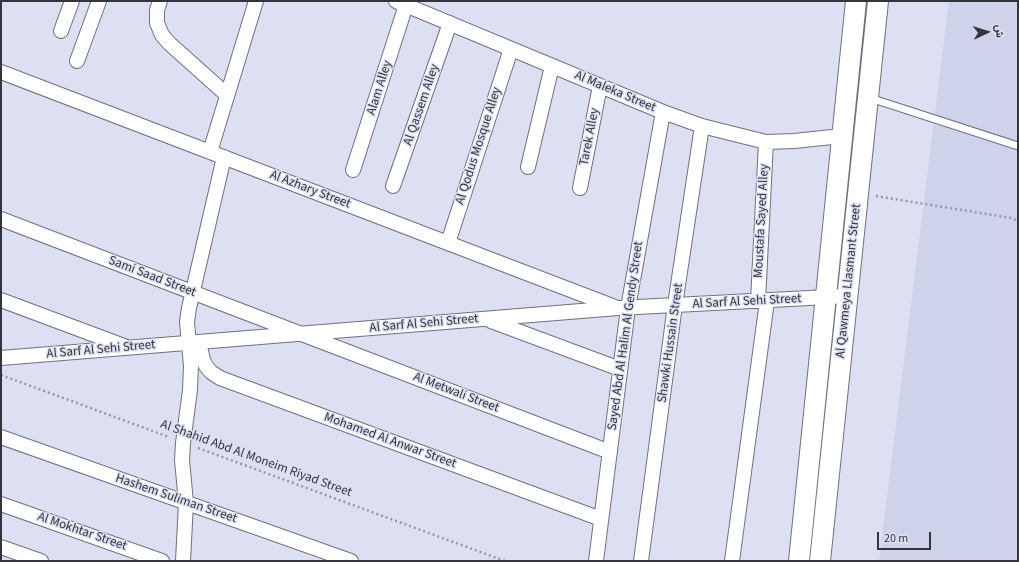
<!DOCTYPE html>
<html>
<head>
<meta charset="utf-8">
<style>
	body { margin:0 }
	#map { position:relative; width:1019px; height:562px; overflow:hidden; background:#dddff2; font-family:"Source Sans 3",Vazirmatn,sans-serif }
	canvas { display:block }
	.frame { position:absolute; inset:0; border:2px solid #34353c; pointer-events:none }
	.north { position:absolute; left:967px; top:12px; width:40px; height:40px; -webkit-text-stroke:3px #dddff2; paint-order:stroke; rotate:86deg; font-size:11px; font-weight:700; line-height:16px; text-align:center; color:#34353c }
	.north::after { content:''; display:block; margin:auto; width:14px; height:18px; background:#34353c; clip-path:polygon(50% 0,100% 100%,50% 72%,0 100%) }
	.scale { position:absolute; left:877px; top:532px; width:54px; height:18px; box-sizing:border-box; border:2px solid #34353c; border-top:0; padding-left:5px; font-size:12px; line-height:14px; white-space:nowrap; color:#34353c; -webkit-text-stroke:3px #dddff2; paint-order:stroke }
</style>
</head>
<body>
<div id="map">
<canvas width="1019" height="562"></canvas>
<div class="frame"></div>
<div class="north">ش</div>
<div class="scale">20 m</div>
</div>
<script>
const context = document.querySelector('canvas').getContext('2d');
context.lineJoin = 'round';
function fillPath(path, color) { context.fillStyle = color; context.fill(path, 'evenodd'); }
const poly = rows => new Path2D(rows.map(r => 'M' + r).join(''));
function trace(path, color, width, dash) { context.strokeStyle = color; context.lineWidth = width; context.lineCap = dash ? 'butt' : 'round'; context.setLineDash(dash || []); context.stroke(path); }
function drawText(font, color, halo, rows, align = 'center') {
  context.font = font + ' "Source Sans 3",sans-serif'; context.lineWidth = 3; context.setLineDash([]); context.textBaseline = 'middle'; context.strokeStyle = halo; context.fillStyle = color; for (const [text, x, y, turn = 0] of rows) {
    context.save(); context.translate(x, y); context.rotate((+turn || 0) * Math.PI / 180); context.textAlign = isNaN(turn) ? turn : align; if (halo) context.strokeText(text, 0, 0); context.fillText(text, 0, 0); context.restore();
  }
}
fillPath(poly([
	[949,1,1018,1,1018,561,879,561]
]), '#ced2eb');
const service = poly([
	[870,98,1018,146]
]);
const minor = poly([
	[160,1,157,10,157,23,162,35,170,44,227,95],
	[396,1,663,112,702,126,766,142,794,141,842,136],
	[61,31,72,1],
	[77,61,99,1],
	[1,72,615,307],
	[210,152,256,1],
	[528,167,552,66],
	[353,170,406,5],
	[393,186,450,23],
	[580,188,600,86],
	[1,219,610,452],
	[448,243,511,49],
	[1,300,124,346],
	[758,301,766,142],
	[491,321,620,369],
	[199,342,203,360,206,366,211,372,220,378,601,519],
	[1,358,618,308,847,296],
	[1,437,351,561],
	[1,504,162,561],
	[1,547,41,561],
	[183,561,186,503,182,460,183,443,190,390,191,366,187,322,189,308,224,157],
	[596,561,628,308,663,112],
	[641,561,675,305,702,126],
	[732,561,767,301]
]);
const secondary = poly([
	[799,561,856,1],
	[820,561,878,1]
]);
trace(service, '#6f7181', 9);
trace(minor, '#6f7181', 16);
trace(secondary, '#6f7181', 22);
trace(poly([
	[876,196,1011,218,1018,221],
	[1,375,169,437],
	[198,448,505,561]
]), '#9798a6', 2.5, [2, 3]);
trace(service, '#fff', 7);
trace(minor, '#fff', 14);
trace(secondary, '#fff', 20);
drawText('13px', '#34353c', '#dddff2', [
	["Alam Alley",380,88,-72],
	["Al Maleka Street",615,92,23],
	["Al Qassem Alley",422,105,-71],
	["Tarek Alley",590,137,-79],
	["Al Qodus Mosque Alley",479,146,-72],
	["Al Azhary Street",310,190,21],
	["Moustafa Sayed Alley",762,221,-87],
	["Sami Saad Street",152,277,21],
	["Al Qawmeya Llasmant Street",849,281,-84],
	["Al Sarf Al Sehi Street",747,302,-3],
	["Al Sarf Al Sehi Street",424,324,-5],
	["Sayed Abd Al Halim Al Gendy Street",626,336,-82],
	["Shawki Hussain Street",671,343,-82],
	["Al Sarf Al Sehi Street",101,350,-5],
	["Al Metwali Street",456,393,21],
	["Mohamed Al Anwar Street",390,441,20],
	["Al Shahid Abd Al Moneim Riyad Street",256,459,20],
	["Hashem Suliman Street",176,499,19],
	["Al Mokhtar Street",82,532,19]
]);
</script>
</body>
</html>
